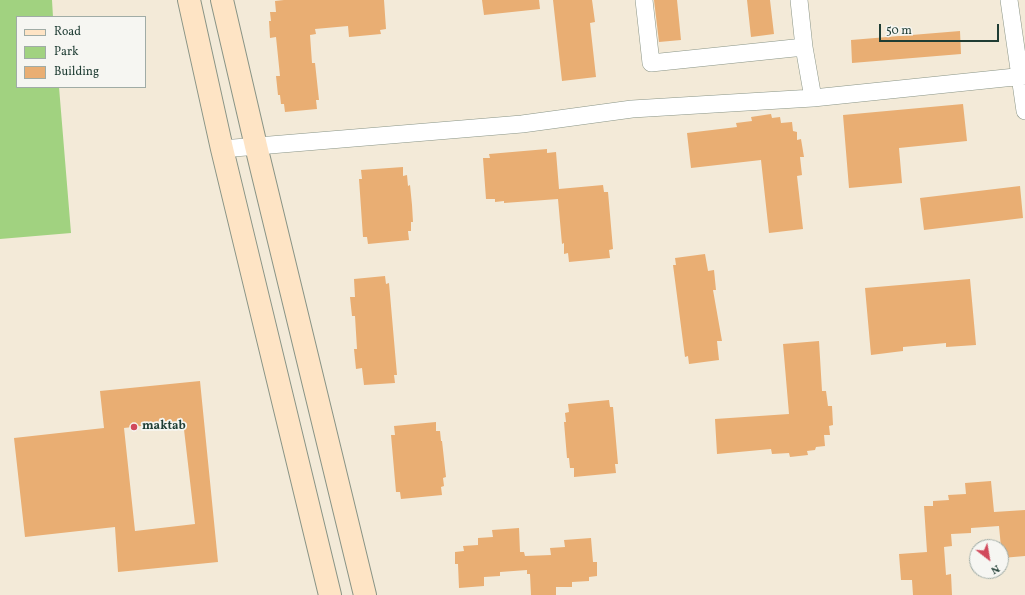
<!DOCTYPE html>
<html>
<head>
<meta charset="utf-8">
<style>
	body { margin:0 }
	#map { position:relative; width:1025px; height:595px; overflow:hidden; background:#f3ead8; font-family:Vollkorn,serif }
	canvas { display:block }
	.legend { position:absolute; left:16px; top:16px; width:130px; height:72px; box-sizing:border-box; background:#f6f6f2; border:1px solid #a0aca6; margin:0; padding:5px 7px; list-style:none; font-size:12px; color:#1f3d34 }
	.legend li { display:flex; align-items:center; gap:8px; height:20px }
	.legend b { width:20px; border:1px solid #a0aca6 }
	.north { position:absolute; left:969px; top:539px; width:40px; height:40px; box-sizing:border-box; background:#f6f6f2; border:1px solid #a0aca6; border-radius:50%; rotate:149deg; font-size:11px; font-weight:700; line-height:16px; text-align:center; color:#1f3d34 }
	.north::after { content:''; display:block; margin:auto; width:14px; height:18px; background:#d1495b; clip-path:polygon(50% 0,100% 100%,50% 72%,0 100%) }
	.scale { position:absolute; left:879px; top:24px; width:120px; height:18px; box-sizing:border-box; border:2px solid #1f3d34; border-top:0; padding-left:5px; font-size:12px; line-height:14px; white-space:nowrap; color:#1f3d34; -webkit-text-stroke:3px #f6f6f2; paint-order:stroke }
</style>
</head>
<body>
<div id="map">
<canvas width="1025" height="595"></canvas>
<ul class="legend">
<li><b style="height:5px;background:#fee4c5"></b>Road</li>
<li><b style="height:11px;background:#a1d280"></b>Park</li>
<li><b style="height:11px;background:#e9ae73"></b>Building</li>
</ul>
<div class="north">N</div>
<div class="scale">50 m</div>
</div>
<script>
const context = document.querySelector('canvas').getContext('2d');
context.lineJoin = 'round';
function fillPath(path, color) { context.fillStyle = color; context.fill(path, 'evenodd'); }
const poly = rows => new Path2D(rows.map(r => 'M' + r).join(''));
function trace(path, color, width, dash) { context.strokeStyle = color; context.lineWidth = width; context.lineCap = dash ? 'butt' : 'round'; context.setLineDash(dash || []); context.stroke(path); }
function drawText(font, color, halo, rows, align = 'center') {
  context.font = font + ' Vollkorn,serif'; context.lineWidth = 3.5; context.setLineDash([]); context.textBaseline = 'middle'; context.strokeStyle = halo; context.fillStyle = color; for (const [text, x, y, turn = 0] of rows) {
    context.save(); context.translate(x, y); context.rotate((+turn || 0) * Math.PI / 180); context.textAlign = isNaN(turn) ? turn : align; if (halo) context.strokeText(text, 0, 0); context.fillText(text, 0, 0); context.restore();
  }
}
fillPath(poly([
	[0,0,52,0,53,17,17,17,17,87,59,87,71,233,0,239]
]), '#a1d280');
fillPath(poly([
	[284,0,384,0,386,29,380,30,381,34,349,37,348,26,315,29,316,34,310,35,312,63,315,63,319,100,316,100,317,109,285,112,284,104,281,104,280,95,278,95,276,76,280,76,276,37,270,38,269,21,271,21,270,12,276,12,275,1],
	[482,0,539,0,540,9,484,15],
	[553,0,592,0,595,22,590,23,596,77,562,81],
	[654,0,677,0,681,40,659,42],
	[747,0,770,0,774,34,751,37],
	[960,31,961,54,852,63,851,40],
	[963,104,967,141,899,148,902,183,849,188,843,115],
	[771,114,772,118,780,117,781,123,792,122,793,131,797,132,797,140,801,139,804,157,800,157,802,175,797,176,803,229,769,233,761,160,691,168,687,133,737,127,736,123,752,121,751,117],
	[547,149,547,153,556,152,559,189,603,185,604,192,608,192,613,249,609,250,610,258,569,262,568,253,564,254,564,243,562,244,558,199,504,203,504,201,495,202,495,199,486,199,483,158,490,158,489,154],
	[403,167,403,176,407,175,408,186,410,185,412,205,413,222,411,222,411,231,408,231,409,240,368,244,367,237,363,237,359,179,362,179,361,170],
	[1020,186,1023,218,924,230,920,198],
	[705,254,708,271,714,270,716,290,713,290,722,341,717,341,719,360,689,364,688,356,685,357,673,265,676,265,675,258],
	[385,276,386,284,389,283,397,375,394,375,395,383,364,385,362,368,356,369,354,349,357,349,355,316,352,316,350,297,355,297,354,279],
	[970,279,976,345,946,347,946,343,903,347,903,351,871,355,865,288],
	[819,341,822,391,826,391,828,406,832,406,833,425,829,426,830,435,824,435,825,446,816,447,815,450,807,451,808,455,790,457,789,453,772,454,771,449,717,454,715,419,789,414,783,344],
	[200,381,218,562,118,572,115,527,25,537,14,438,104,428,100,391],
	[183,421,195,524,135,531,124,428],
	[609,400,610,407,613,407,618,464,615,464,616,473,574,477,574,468,570,468,569,458,567,458,564,422,566,422,565,413,569,412,568,404],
	[436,422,436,431,440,431,441,441,442,441,446,477,443,478,444,486,441,487,442,495,401,499,400,492,396,492,391,435,395,435,394,426],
	[991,481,994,512,1025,510,1025,556,1002,558,999,526,971,528,971,533,951,534,952,546,944,547,946,575,951,574,952,595,913,595,912,580,901,580,899,554,927,552,924,506,933,506,933,501,949,500,948,495,966,494,965,483],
	[519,528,520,552,524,552,525,556,551,555,550,548,565,547,564,540,591,538,593,562,597,562,597,576,589,577,589,581,572,582,572,587,556,587,556,595,531,595,530,574,527,574,527,570,500,572,500,576,484,577,484,586,459,588,458,564,455,564,455,552,464,551,463,546,478,545,478,538,493,537,492,530]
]), '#e9ae73');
const street = poly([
	[644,0,651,63,804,47],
	[799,0,804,47,813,98],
	[1009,0,1025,111],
	[222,149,522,124,632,109,813,98,1025,76]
]);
const secondary = poly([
	[189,0,222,149,330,595],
	[222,0,256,146,365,595]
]);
trace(street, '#899486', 18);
trace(secondary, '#899486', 24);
trace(street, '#fff', 17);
trace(secondary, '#fee4c5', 22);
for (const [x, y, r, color] of [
	[134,427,4,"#d1495b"]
]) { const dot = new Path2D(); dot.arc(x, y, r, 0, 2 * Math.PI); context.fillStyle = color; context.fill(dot); trace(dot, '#f6f6f2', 1.5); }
drawText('bold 12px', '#1f3d34', '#f6f6f2', [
	["maktab",142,427]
], 'left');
</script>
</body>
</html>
